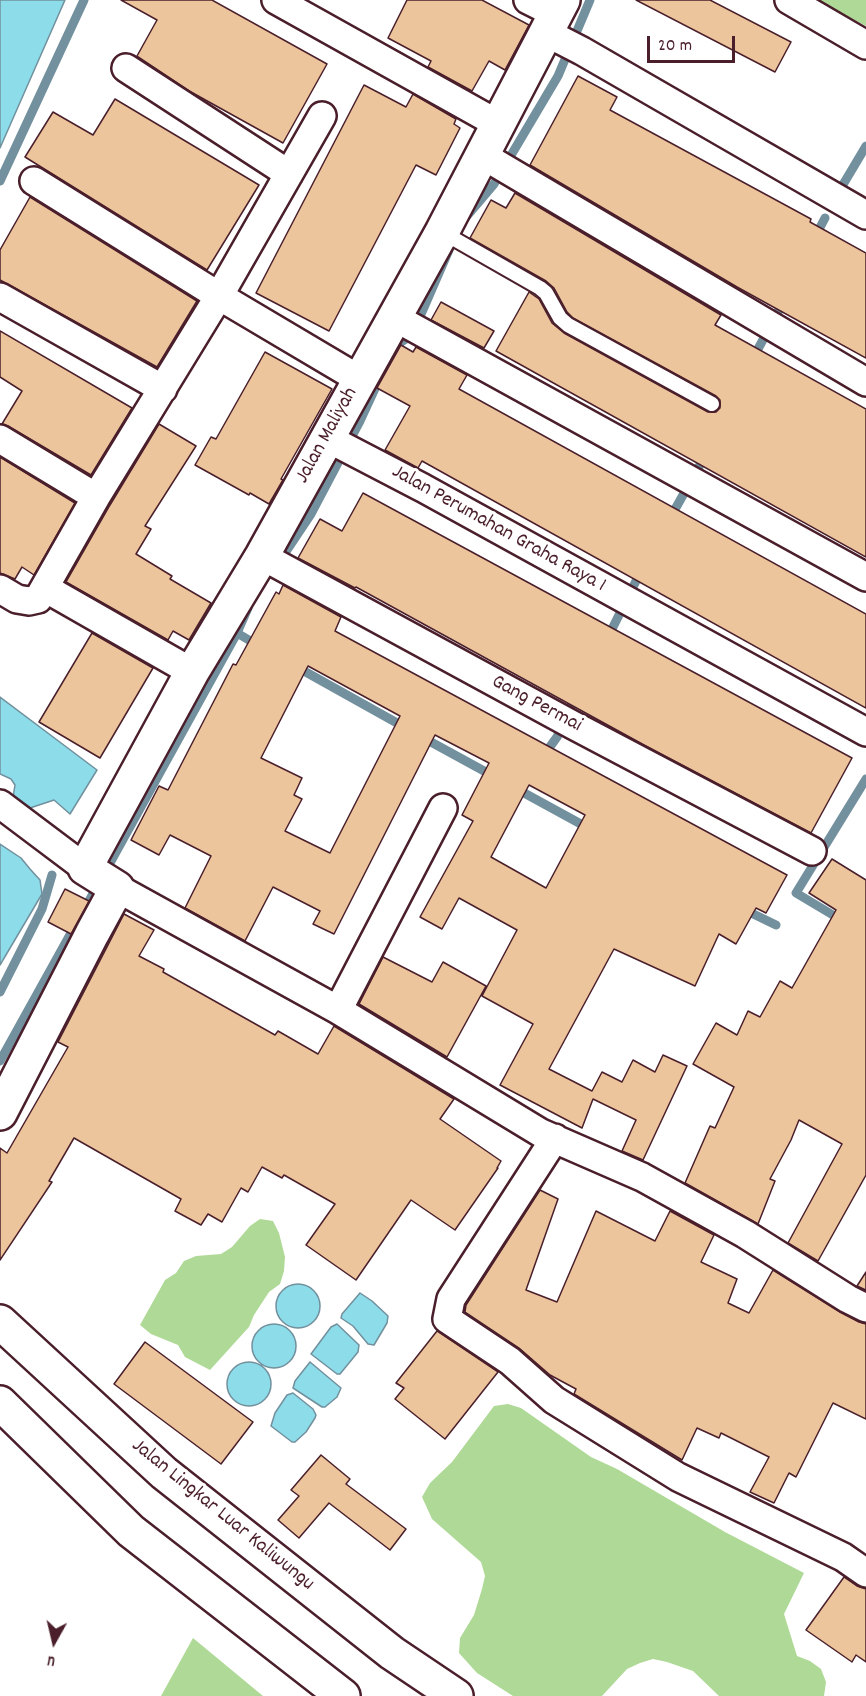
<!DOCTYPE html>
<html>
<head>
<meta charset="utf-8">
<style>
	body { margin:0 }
	#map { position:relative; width:866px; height:1696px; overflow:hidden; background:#fff; font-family:Dekko,sans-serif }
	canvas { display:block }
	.north { position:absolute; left:24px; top:1612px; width:60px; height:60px; -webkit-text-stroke:4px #fff; paint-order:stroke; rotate:188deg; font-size:16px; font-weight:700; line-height:24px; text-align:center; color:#4a1f2b }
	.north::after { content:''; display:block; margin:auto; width:21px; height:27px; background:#4a1f2b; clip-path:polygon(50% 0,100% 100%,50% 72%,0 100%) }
	.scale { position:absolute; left:647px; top:36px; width:88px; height:27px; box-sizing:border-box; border:3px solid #4a1f2b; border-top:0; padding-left:8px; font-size:18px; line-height:21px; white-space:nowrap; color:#4a1f2b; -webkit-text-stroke:4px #fff; paint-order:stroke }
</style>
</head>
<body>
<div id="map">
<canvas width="866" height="1696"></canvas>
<div class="north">U</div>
<div class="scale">20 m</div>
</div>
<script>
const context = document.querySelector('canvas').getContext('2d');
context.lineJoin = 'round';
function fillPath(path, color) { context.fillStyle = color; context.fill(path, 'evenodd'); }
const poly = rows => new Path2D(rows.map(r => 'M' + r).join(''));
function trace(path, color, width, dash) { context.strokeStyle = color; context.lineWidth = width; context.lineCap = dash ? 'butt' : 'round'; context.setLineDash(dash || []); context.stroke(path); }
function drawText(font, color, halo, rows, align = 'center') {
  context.font = font + ' Dekko,sans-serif'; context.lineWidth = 6; context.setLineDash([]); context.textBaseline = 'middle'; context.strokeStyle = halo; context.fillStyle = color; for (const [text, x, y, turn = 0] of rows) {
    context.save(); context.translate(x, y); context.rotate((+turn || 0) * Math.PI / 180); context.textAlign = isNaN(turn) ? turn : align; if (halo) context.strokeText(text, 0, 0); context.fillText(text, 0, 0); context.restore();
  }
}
fillPath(poly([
	[817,0,866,0,866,26,816,0],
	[260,1219,273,1221,279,1233,285,1257,284,1271,280,1284,269,1292,254,1315,249,1327,210,1370,185,1357,178,1345,151,1334,140,1325,165,1280,176,1273,184,1261,196,1256,221,1254,232,1247,250,1226],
	[508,1404,521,1408,591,1457,617,1469,725,1532,804,1573,784,1614,797,1656,810,1661,821,1669,826,1682,824,1696,719,1696,693,1671,667,1662,653,1659,640,1663,627,1669,602,1696,513,1696,477,1673,459,1653,460,1638,474,1615,482,1589,485,1576,481,1562,432,1519,422,1497,430,1483,452,1462,494,1406],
	[193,1638,263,1696,161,1696]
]), '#afd996');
const water = poly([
	[0,0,65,0,0,148,0,0],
	[0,697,97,770,70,814,54,800,30,808,13,797,15,785,11,779,0,774,0,697],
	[0,844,21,858,30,869,40,880,42,894,0,965,0,844],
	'276 1306a22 22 0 1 1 44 0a22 22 0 1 1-44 0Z',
	[360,1293,372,1301,388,1316,387,1323,374,1345,368,1344,353,1326,341,1318,342,1314,360,1293],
	[337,1324,359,1345,358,1352,340,1374,337,1374,311,1354,331,1327,337,1324],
	'252 1346a22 22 0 1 1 44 0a22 22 0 1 1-44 0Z',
	[310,1362,341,1388,337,1397,325,1407,322,1407,293,1388,295,1381,310,1362],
	'227 1384a22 22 0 1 1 44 0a22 22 0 1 1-44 0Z',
	[293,1393,313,1409,316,1415,315,1418,306,1432,295,1442,292,1442,271,1426,275,1413,287,1395,293,1393]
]);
fillPath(water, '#8ddce9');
trace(water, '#72909d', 1.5);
trace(poly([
	[0,181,84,0],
	[841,188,866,146],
	[466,217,494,184,558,76,590,0],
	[815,237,825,218],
	[393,351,395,346,412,335,449,250],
	[752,360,784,301],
	[669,520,705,456],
	[279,562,311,514,359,423,384,369],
	[237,633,259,646],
	[607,639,641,571],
	[295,666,406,728],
	[420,736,495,777],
	[544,755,557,737,576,696],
	[515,788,590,829],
	[743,909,776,925],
	[84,910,237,633,248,608],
	[843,921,796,893,866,779],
	[0,992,42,909,52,875],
	[0,1061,76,924]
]), '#72909d', 9);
const building = poly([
	[121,0,212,0,327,64,283,143,191,92,137,56,157,20,121,0],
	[407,0,482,0,529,25,505,70,489,61,472,91,428,67,431,61,388,38,407,0],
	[636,0,710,0,791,42,775,72,636,0],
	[578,76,617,97,610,110,811,219,810,222,866,253,866,358,737,287,530,165,578,76],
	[364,85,406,107,413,94,456,119,454,124,460,128,436,175,416,165,329,331,256,293,364,85],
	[115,99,259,185,207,270,25,157,53,112,93,135,115,99],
	[515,193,721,315,715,325,866,409,866,557,496,351,529,292,539,299,552,323,564,333,708,412,716,412,720,408,720,400,716,396,573,318,567,312,554,288,546,281,470,238,491,200,506,208,515,193],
	[30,197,197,301,157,367,0,280,0,250,30,197],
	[441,302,494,331,484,348,431,320,441,302],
	[0,331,132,408,91,475,8,426,2,424,22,391,0,377,0,331],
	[401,345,413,352,416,347,467,375,459,389,866,614,866,708,422,461,418,468,385,450,410,406,377,388,401,345],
	[265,352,332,389,281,479,283,480,269,504,250,493,249,495,195,465,211,437,216,439,265,352],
	[159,424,196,446,145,526,151,529,136,554,172,576,170,579,211,603,189,640,173,631,168,640,66,582,110,505,159,424],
	[0,457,75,503,34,575,22,567,15,579,0,573,0,457],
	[363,493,852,758,811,833,644,745,356,587,355,588,298,558,320,519,342,531,363,493],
	[283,585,341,617,335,631,787,875,766,913,756,908,736,944,719,934,695,986,614,949,549,1069,592,1091,602,1072,622,1082,633,1060,655,1072,663,1055,687,1066,643,1160,622,1151,636,1120,593,1099,582,1128,500,1085,533,1024,482,996,517,930,459,898,442,929,420,917,473,821,462,815,489,763,435,735,334,934,313,924,320,911,273,887,245,941,185,908,211,856,170,835,159,855,131,840,159,786,168,790,233,664,236,665,276,592,279,594,283,585],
	[308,666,400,716,330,853,285,831,302,799,294,795,302,778,261,758,308,666],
	[529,785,585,815,546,888,491,857,529,785],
	[92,633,153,668,100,758,39,722,92,633],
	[832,859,866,880,866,1175,818,1261,788,1243,842,1144,799,1120,791,1140,770,1179,775,1181,758,1224,685,1183,710,1126,715,1128,734,1087,693,1064,716,1023,737,1035,748,1011,760,1017,780,981,792,988,836,910,809,893,832,859],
	[65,889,89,901,71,934,48,922,65,889],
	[124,914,154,930,139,956,164,969,163,972,275,1035,278,1031,318,1054,334,1026,454,1099,440,1119,501,1161,497,1168,498,1168,455,1230,411,1200,356,1280,306,1245,335,1204,284,1175,282,1178,262,1167,248,1192,241,1188,222,1222,208,1214,201,1225,175,1211,181,1199,74,1138,49,1181,52,1182,0,1260,0,1148,7,1153,68,1047,58,1042,124,914],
	[383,957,432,982,443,962,486,986,447,1057,359,1004,383,957],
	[540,1190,558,1199,526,1290,557,1302,596,1211,655,1241,670,1211,714,1235,701,1262,737,1279,728,1303,749,1313,773,1270,840,1312,859,1322,866,1324,866,1419,833,1403,796,1477,789,1473,774,1503,750,1492,769,1457,721,1433,719,1438,697,1428,682,1460,574,1394,576,1389,550,1375,519,1348,465,1312,466,1305,540,1190],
	[866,1272,866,1290,857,1286,866,1272],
	[437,1331,498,1372,445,1439,395,1399,404,1388,396,1383,437,1331],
	[145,1342,253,1422,221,1464,114,1384,145,1342],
	[321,1455,350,1479,346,1484,406,1529,390,1550,329,1503,299,1538,278,1520,299,1496,291,1490,321,1455],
	[844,1577,857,1586,866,1589,866,1662,856,1655,852,1662,806,1630,844,1577]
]);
fillPath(building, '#ecc59c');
trace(building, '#4a1f2b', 1.5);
const service = poly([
	[442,232,540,288,546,293,560,318,568,325,712,404]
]);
const minor = poly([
	[276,0,498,124],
	[528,0,556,14],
	[789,0,866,45],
	[547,33,582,51,866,215],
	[126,68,289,174],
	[482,155,866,382],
	[34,181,219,296,359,379],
	[0,297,163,389],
	[394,317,866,577],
	[327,438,423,488,866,732],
	[0,439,96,497],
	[262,556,571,724,812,851],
	[45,588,192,672],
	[0,589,17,599,29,601,38,599,96,497,219,296,322,116],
	[0,804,85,868],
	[117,888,338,1010,541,1133,642,1177,745,1234,848,1299,866,1308],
	[338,1010,443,808],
	[555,1138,451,1299,447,1319,510,1361,554,1400,678,1477,843,1557,866,1573]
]);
const tertiary = poly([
	[0,1113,92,934,117,888,85,868,192,672,262,556,442,232,563,0]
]);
const trunk = poly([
	[0,1322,164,1473,392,1653,456,1696],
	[0,1403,131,1531,343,1696]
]);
trace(service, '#4a1f2b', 18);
trace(minor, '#4a1f2b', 32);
trace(tertiary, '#4a1f2b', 38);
trace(trunk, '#4a1f2b', 38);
trace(service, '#fff', 14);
trace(minor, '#fff', 27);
trace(tertiary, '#fff', 33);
trace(trunk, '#fff', 33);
drawText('21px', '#4a1f2b', '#fff', [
	["Jalan Maliyah",328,436,-61],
	["Jalan Perumahan Graha Raya 1",498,530,29],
	["Gang Permai",536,705,28],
	["Jalan Lingkar Luar Kaliwungu",222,1516,39]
]);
</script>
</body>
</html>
